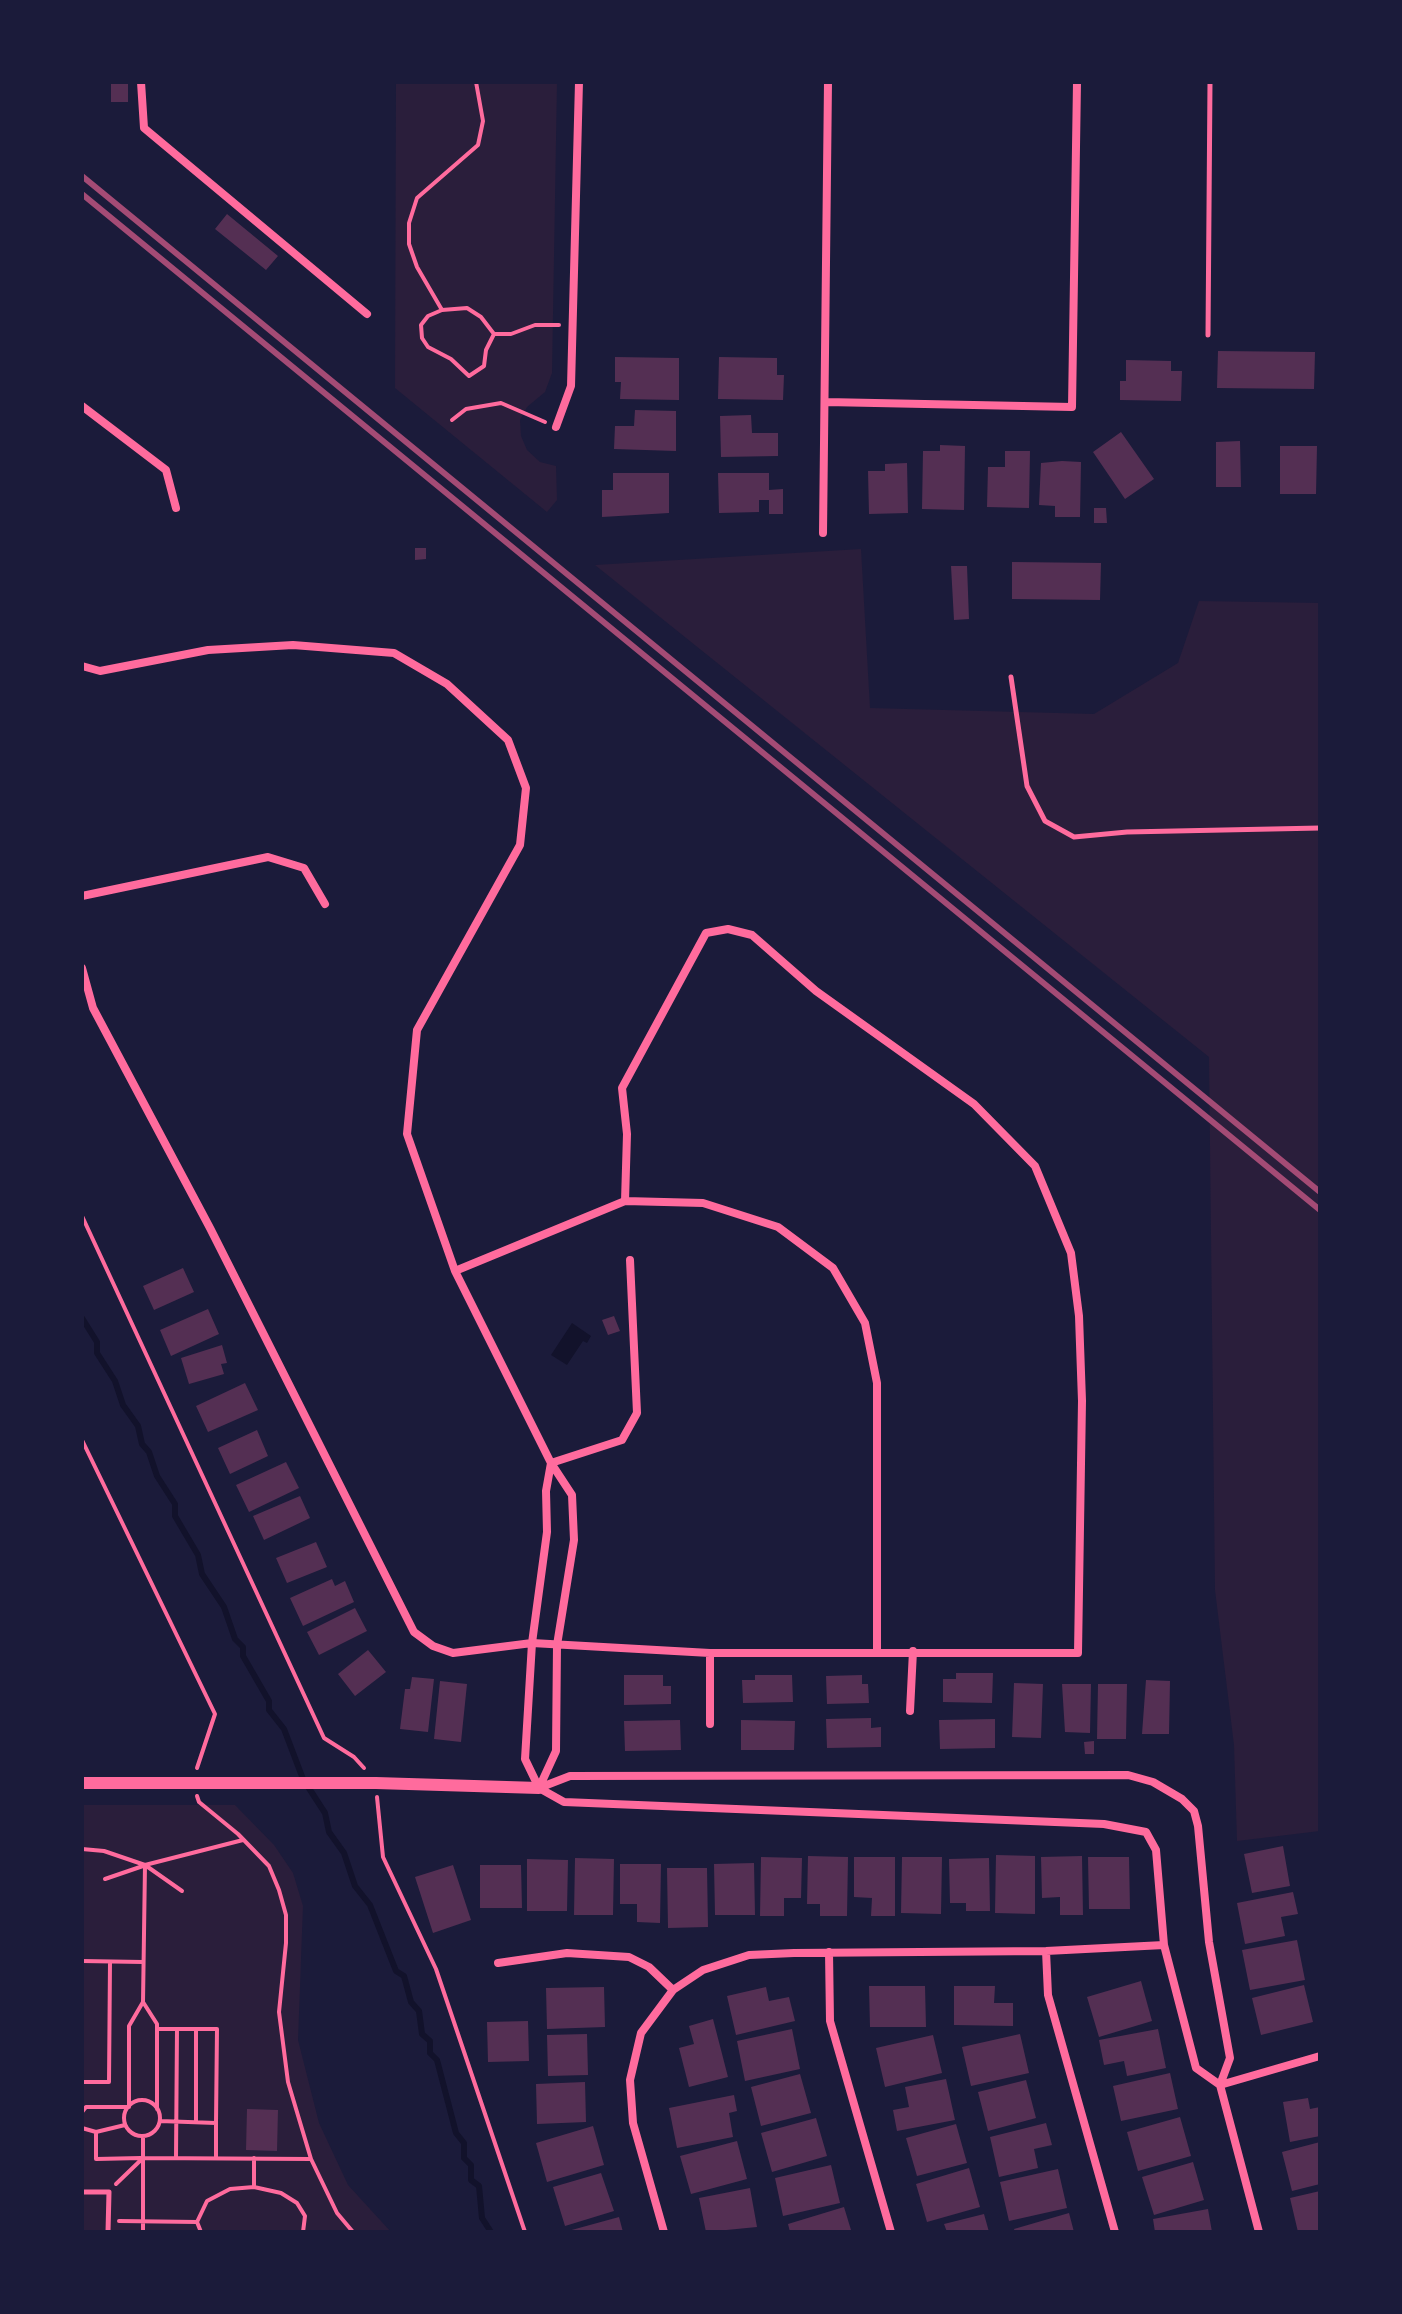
<!DOCTYPE html>
<html>
<head>
<meta charset="utf-8">
<style>
	body { margin:0 }
	#map { position:relative; width:1402px; height:2314px; overflow:hidden; background:#1b1b3a; font-family:Quicksand,sans-serif }
	canvas { display:block }
	.frame { position:absolute; inset:0; border:84px solid #1b1b3a; pointer-events:none }
</style>
</head>
<body>
<div id="map">
<canvas width="1402" height="2314"></canvas>
<div class="frame"></div>
</div>
<script>
const context = document.querySelector('canvas').getContext('2d');
context.lineJoin = 'round';
function fillPath(path, color) { context.fillStyle = color; context.fill(path, 'evenodd'); }
const poly = rows => new Path2D(rows.map(r => 'M' + r).join(''));
function trace(path, color, width, dash) { context.strokeStyle = color; context.lineWidth = width; context.lineCap = dash ? 'butt' : 'round'; context.setLineDash(dash || []); context.stroke(path); }
fillPath(poly([
	[396,82,557,82,552,373,545,392,527,407,520,420,521,436,527,450,540,462,556,466,557,500,547,512,395,388],
	[861,549,870,708,1094,714,1178,663,1199,601,1320,603,1320,1831,1237,1841,1234,1745,1215,1590,1209,1057,595,565],
	[82,1805,235,1805,274,1845,293,1873,303,1906,298,2040,319,2123,348,2185,391,2232,82,2232]
]), '#2a1e3b');
fillPath(poly([
	[572,1323,591,1336,587,1343,583,1341,567,1365,551,1355]
]), '#12122b');
trace(poly([
	[82,1318,97,1342,97,1353,115,1381,123,1405,138,1426,142,1444,149,1452,157,1476,175,1504,175,1516,198,1555,202,1574,224,1607,235,1639,243,1647,243,1656,269,1701,269,1710,284,1729,303,1779,325,1813,329,1832,344,1853,355,1886,370,1905,396,1971,404,1976,411,2002,419,2011,422,2034,430,2041,430,2053,437,2060,456,2133,464,2143,464,2158,471,2165,471,2180,479,2186,482,2218,491,2232]
]), '#12122b', 6);
fillPath(poly([
	[111,82,128,82,128,102,111,102],
	[227,214,278,256,266,270,215,229],
	[1218,351,1315,352,1314,389,1217,388],
	[615,357,679,358,679,400,620,399,621,382,615,382],
	[719,357,777,358,777,375,784,375,783,400,718,399],
	[1126,360,1171,361,1171,371,1182,371,1181,401,1120,400,1120,381,1126,381],
	[635,410,676,411,676,451,614,449,615,426,634,426],
	[751,415,752,433,778,433,778,456,721,457,720,416],
	[1121,432,1154,479,1125,499,1093,452],
	[1240,441,1241,487,1216,487,1216,442],
	[940,445,965,446,964,510,922,509,923,451,940,451],
	[1280,446,1317,446,1316,494,1280,494],
	[1005,451,1030,451,1029,508,987,507,988,467,1005,467],
	[1062,461,1081,462,1080,517,1055,517,1055,506,1039,505,1041,463],
	[907,463,908,513,869,514,868,471,885,471,885,464],
	[613,473,669,473,669,513,602,517,602,490,613,490],
	[718,473,769,473,769,490,783,489,783,514,769,514,769,500,759,500,759,512,719,513],
	[1094,508,1106,508,1107,523,1094,523],
	[415,548,426,548,426,559,415,560],
	[1012,562,1101,563,1100,600,1012,599],
	[951,566,967,566,969,619,954,620],
	[183,1268,194,1292,154,1310,143,1286],
	[208,1309,219,1334,171,1356,160,1330],
	[614,1316,620,1331,608,1335,602,1320],
	[222,1345,227,1363,221,1364,224,1374,189,1384,181,1358],
	[245,1383,258,1410,208,1432,196,1406],
	[257,1430,268,1456,230,1474,218,1448],
	[286,1462,299,1488,249,1512,236,1485],
	[300,1496,310,1518,264,1540,253,1516],
	[316,1542,327,1567,287,1583,276,1558],
	[332,1579,335,1586,345,1581,354,1602,303,1626,290,1598],
	[355,1608,367,1631,319,1655,307,1632],
	[368,1650,386,1672,355,1696,338,1674],
	[956,1673,993,1673,992,1703,943,1702,943,1679,956,1679],
	[624,1675,663,1675,663,1686,671,1686,671,1704,624,1705],
	[755,1675,792,1675,793,1702,743,1703,742,1680,755,1680],
	[862,1675,862,1684,868,1684,869,1703,827,1704,826,1676],
	[412,1677,434,1679,428,1732,400,1729,405,1689,410,1689],
	[1146,1680,1170,1681,1169,1734,1142,1734],
	[440,1681,467,1684,461,1742,434,1739],
	[1014,1683,1043,1684,1041,1738,1012,1737],
	[1062,1684,1091,1684,1090,1733,1065,1732],
	[1098,1684,1127,1684,1126,1739,1097,1739],
	[871,1718,871,1728,881,1727,881,1747,827,1748,826,1719],
	[995,1719,995,1748,940,1749,939,1720],
	[680,1720,681,1750,625,1751,624,1721],
	[741,1720,795,1721,794,1750,741,1750],
	[1094,1741,1094,1754,1085,1754,1084,1742],
	[1283,1846,1290,1886,1252,1893,1244,1854],
	[996,1855,1035,1856,1035,1914,995,1913],
	[808,1856,848,1857,847,1916,820,1916,820,1904,807,1904],
	[1082,1856,1083,1915,1060,1915,1060,1897,1042,1898,1041,1857],
	[761,1857,802,1858,801,1898,784,1898,784,1916,760,1916],
	[854,1857,895,1857,895,1916,871,1916,872,1898,854,1897],
	[902,1857,942,1857,941,1914,901,1913],
	[1088,1857,1129,1857,1130,1909,1089,1909],
	[575,1858,614,1859,613,1915,574,1915],
	[989,1858,990,1911,966,1911,966,1903,950,1903,949,1859],
	[527,1859,568,1860,567,1911,527,1911],
	[754,1863,755,1915,715,1915,714,1864],
	[620,1864,661,1864,660,1923,637,1922,637,1904,620,1904],
	[453,1865,471,1920,433,1933,415,1877],
	[480,1865,521,1865,522,1908,480,1908],
	[667,1868,707,1868,708,1927,668,1928],
	[1293,1892,1298,1914,1281,1917,1285,1936,1245,1944,1237,1903],
	[1297,1940,1305,1980,1250,1990,1242,1950],
	[1141,1981,1152,2021,1099,2037,1087,1997],
	[1304,1985,1313,2022,1261,2035,1252,1998],
	[869,1986,925,1986,926,2027,870,2027],
	[954,1986,995,1986,994,2003,1013,2003,1013,2026,954,2025],
	[604,1987,605,2027,547,2029,546,1988],
	[766,1987,769,2001,789,1997,795,2021,736,2035,727,1996],
	[713,2019,728,2077,689,2087,679,2048,694,2044,689,2026],
	[528,2021,529,2061,488,2062,487,2022],
	[792,2029,800,2069,745,2081,737,2041],
	[1158,2029,1166,2068,1127,2076,1124,2061,1104,2065,1099,2040],
	[587,2034,588,2075,548,2076,547,2035],
	[1020,2034,1029,2073,971,2086,962,2047],
	[933,2035,942,2073,885,2087,876,2048],
	[1170,2073,1178,2109,1121,2121,1113,2086],
	[800,2074,811,2113,761,2126,751,2087],
	[946,2079,955,2120,897,2131,893,2110,909,2107,905,2087],
	[1026,2080,1036,2118,988,2131,978,2092],
	[585,2082,586,2122,537,2124,536,2084],
	[734,2095,737,2111,729,2113,733,2137,677,2148,669,2108],
	[1308,2098,1310,2109,1320,2107,1320,2136,1290,2142,1283,2102],
	[247,2109,278,2110,277,2151,246,2150],
	[1180,2117,1191,2156,1138,2171,1127,2132],
	[816,2118,827,2156,772,2172,761,2133],
	[1046,2123,1052,2145,1034,2149,1038,2168,999,2177,990,2137],
	[956,2124,967,2163,917,2176,906,2138],
	[593,2126,604,2165,547,2182,536,2143],
	[737,2141,747,2179,691,2194,680,2156],
	[1320,2142,1320,2184,1292,2191,1282,2152],
	[1193,2162,1204,2200,1154,2215,1142,2177],
	[831,2165,840,2203,783,2216,775,2178],
	[969,2168,980,2207,927,2222,916,2184],
	[1058,2169,1067,2208,1009,2221,1000,2182],
	[601,2173,614,2211,565,2226,553,2187],
	[750,2188,757,2227,706,2232,699,2198],
	[1320,2191,1320,2231,1298,2232,1290,2198],
	[844,2207,851,2230,790,2232,788,2224],
	[1208,2209,1212,2232,1155,2232,1153,2219],
	[1069,2213,1074,2232,1015,2232,1014,2229],
	[984,2214,989,2232,947,2232,944,2224],
	[619,2217,623,2232,568,2232,568,2231]
]), '#542f53');
trace(poly([
	[476,82,483,121,478,145,417,198,409,223,409,244,417,267,442,310,467,308,481,317,494,334,511,334,535,325,559,325],
	[442,310,428,316,421,325,422,338,428,347,451,359,469,376,484,366,486,350,494,334],
	[452,420,466,409,501,403,545,422],
	[82,1216,324,1738,354,1757,364,1768],
	[82,1440,215,1714,197,1768],
	[197,1796,199,1802,238,1834,269,1866,279,1890,286,1915,286,1943,279,2012,288,2082,311,2159,337,2213,353,2232],
	[377,1797,383,1857,436,1969,525,2232],
	[82,1849,104,1851,145,1865,182,1891],
	[105,1879,143,1866],
	[82,1961,143,1962],
	[143,2002,145,1865,243,1840],
	[157,2029,217,2029,216,2123,160,2121],
	[196,2029,196,2122],
	[82,2082,109,2082,110,1962],
	'124 2118a18 18 0 1 1 36 0a18 18 0 1 1-36 0Z',
	[82,2112,86,2107,129,2107,129,2026,143,2002,157,2024,157,2109],
	[216,2123,216,2157],
	[82,2128,96,2132,125,2125],
	[96,2132,96,2159,141,2158],
	[176,2158,177,2029],
	[116,2184,143,2158,311,2159],
	[254,2187,254,2158],
	[119,2221,197,2222],
	[143,2232,143,2136],
	[201,2232,197,2222,207,2201,230,2189,254,2187,281,2193,297,2203,305,2216,303,2232]
]), '#ff6b9d', 4);
trace(poly([
	[1208,335,1210,82],
	[1011,677,1027,786,1045,821,1074,837,1127,832,1320,828],
	[82,2192,109,2192,108,2232]
]), '#ff6b9d', 5);
trace(poly([
	[141,82,144,128,367,314],
	[826,402,1072,407,1077,82],
	[82,406,166,470,176,508],
	[556,427,571,386,579,82],
	[823,533,828,82],
	[82,666,100,671,208,650,293,645,394,653,447,684,508,740,526,788,520,845,417,1030,407,1134,455,1271,551,1463,572,1495,574,1540,557,1645,556,1751,539,1788],
	[82,896,268,857,304,868,325,904],
	[82,968,93,1008,210,1228,414,1632,433,1646,453,1653,532,1643,710,1653,1078,1653,1082,1401,1079,1316,1071,1253,1035,1166,974,1104,816,991,752,935,728,929,706,933,622,1088,627,1134,625,1201],
	[455,1271,625,1201,703,1203,778,1227,833,1268,865,1323,877,1383,877,1653],
	[551,1463,622,1440,637,1413,630,1260],
	[710,1653,710,1724],
	[910,1711,913,1651],
	[539,1788,570,1776,1128,1775,1153,1782,1182,1799,1194,1811,1198,1826,1209,1942,1230,2058,1220,2085,1259,2232],
	[539,1788,564,1802,1104,1824,1146,1832,1156,1850,1164,1945,1196,2068,1220,2085],
	[539,1788,525,1759,532,1643,547,1532,546,1491,551,1463],
	[1046,1951,1048,1995,1115,2232],
	[829,1952,830,2021,891,2232],
	[498,1963,567,1953,629,1957,649,1967,673,1990],
	[1220,2085,1320,2056],
	[664,2232,633,2123,630,2080,641,2033,673,1990,703,1970,749,1955,794,1953,1046,1951,1164,1945]
]), '#ff6b9d', 8);
trace(poly([
	[82,1783,376,1783,539,1788]
]), '#ff6b9d', 12);
trace(poly([
	[82,176,1320,1192],
	[82,194,1320,1210]
]), '#a44b75', 6);
</script>
</body>
</html>
